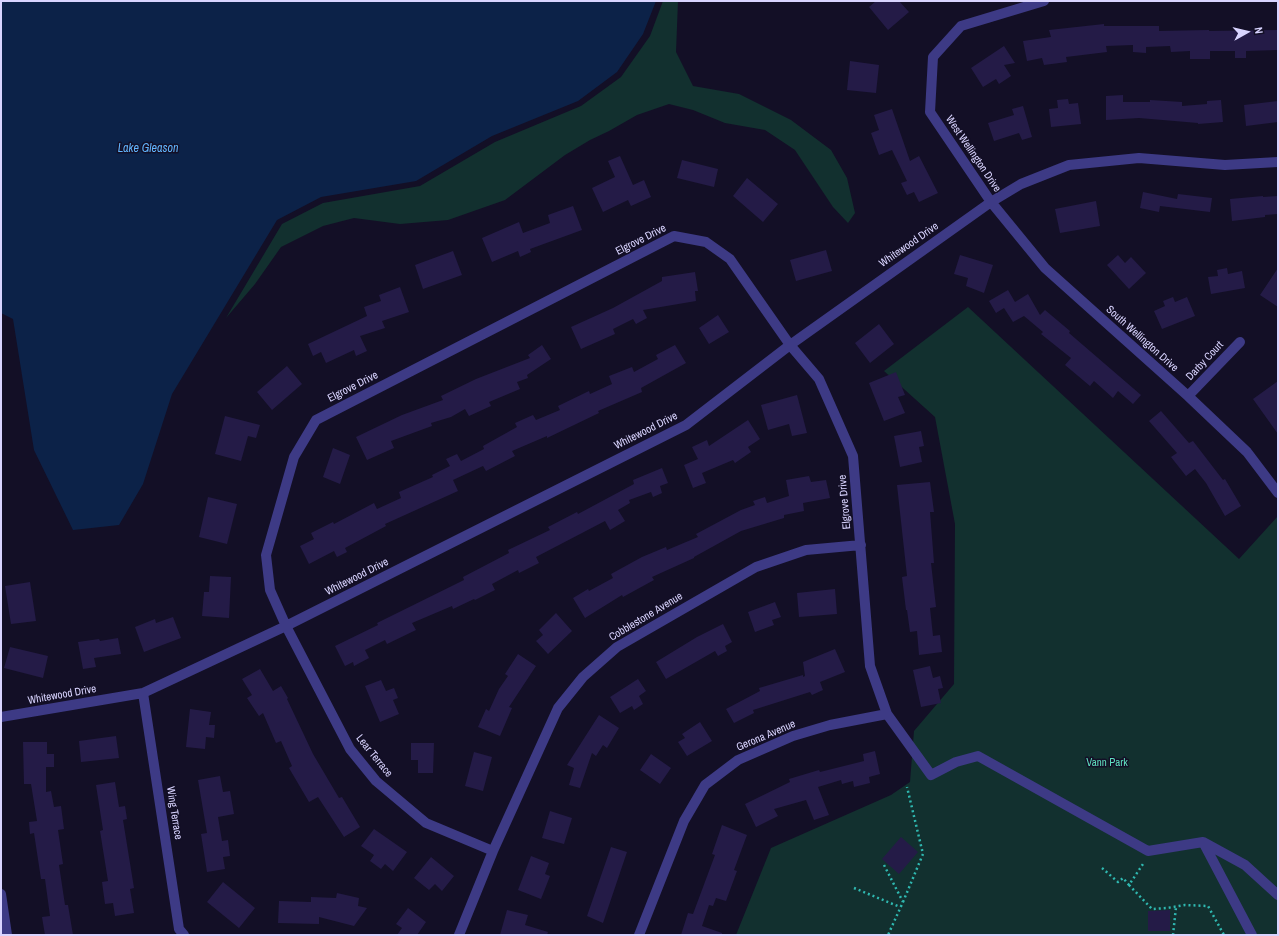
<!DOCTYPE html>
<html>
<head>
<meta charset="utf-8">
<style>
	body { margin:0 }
	#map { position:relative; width:1279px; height:936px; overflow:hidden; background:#130f26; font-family:"Archivo Narrow",sans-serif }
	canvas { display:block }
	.frame { position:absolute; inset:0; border:2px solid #d9d4ff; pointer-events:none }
	.north { position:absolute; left:1227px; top:12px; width:40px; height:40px; -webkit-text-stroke:3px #130f26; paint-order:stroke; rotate:82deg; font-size:11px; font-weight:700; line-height:16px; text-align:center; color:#d9d4ff }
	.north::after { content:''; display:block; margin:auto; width:14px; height:18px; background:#d9d4ff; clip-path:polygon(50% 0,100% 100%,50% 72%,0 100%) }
</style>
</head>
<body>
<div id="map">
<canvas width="1279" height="936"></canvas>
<div class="frame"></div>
<div class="north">N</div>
</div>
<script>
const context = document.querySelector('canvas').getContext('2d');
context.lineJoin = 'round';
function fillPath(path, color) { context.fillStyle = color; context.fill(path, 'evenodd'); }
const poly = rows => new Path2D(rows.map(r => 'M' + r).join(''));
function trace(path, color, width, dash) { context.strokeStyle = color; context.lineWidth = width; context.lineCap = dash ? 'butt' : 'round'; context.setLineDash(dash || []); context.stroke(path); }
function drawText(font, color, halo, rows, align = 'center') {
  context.font = font + ' "Archivo Narrow",sans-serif'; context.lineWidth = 3; context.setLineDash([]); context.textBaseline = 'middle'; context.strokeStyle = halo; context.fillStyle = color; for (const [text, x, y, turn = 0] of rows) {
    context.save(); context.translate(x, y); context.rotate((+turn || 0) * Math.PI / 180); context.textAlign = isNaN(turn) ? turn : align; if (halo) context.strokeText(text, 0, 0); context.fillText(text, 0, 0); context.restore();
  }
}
fillPath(poly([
	[663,1,678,1,676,52,693,86,739,94,791,120,831,150,847,178,855,213,848,223,833,207,795,150,765,130,725,123,693,110,669,104,637,115,609,131,590,140,565,155,505,200,448,220,400,224,354,218,323,226,281,247,255,284,226,318,282,224,323,203,420,186,495,142,581,106,621,77,650,36],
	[968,307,1239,559,1278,516,1278,935,736,935,771,848,891,795,910,782,914,731,954,684,955,524,935,417,884,371]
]), '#12302f');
fillPath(poly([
	[1,1,656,1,643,34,617,72,578,101,492,136,416,181,321,197,277,220,172,394,143,484,119,525,73,530,34,450,13,319,1,313]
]), '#0c2248');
fillPath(poly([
	[876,1,899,1,909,12,888,30,869,7],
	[1104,24,1104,26,1159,26,1159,31,1209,30,1209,31,1278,30,1278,50,1246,51,1246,58,1235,58,1235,51,1210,51,1210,59,1190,59,1190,51,1171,52,1170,46,1146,47,1146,53,1133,52,1133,45,1106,46,1107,52,1066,57,1067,62,1044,65,1042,58,1027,61,1023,41,1051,37,1049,30],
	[1004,46,1015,63,1004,65,1011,76,999,84,996,79,983,87,971,68],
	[850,61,879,65,876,93,847,90],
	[1123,95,1123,102,1150,102,1150,100,1182,102,1182,106,1207,104,1207,101,1221,100,1223,122,1198,124,1198,123,1139,118,1106,120,1106,96],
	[1068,99,1069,104,1078,103,1081,124,1051,127,1049,109,1058,108,1057,100],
	[1278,101,1278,122,1246,126,1244,105],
	[1023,106,1032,137,1022,140,1019,133,994,141,988,123,1014,115,1012,109],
	[892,109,910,161,919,156,938,193,919,202,914,192,907,195,901,183,907,181,892,150,879,155,871,133,879,130,874,115],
	[620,156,633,185,644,180,651,197,631,206,628,200,603,212,592,188,615,177,608,161],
	[682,160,718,169,714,187,677,178],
	[747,178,778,204,763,222,733,196],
	[1143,192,1177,199,1178,194,1212,198,1210,212,1160,206,1159,212,1140,208],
	[1263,196,1263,197,1278,196,1278,214,1265,215,1265,217,1232,221,1230,199],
	[1096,201,1100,226,1060,233,1055,209],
	[573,206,582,230,530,249,531,252,520,257,518,251,492,262,482,238,519,222,523,233,550,223,548,215],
	[826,250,832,271,796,281,790,260],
	[453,251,462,275,423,289,415,265],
	[960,255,993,265,984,293,966,286,968,278,954,274],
	[1118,255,1125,263,1131,257,1146,273,1129,289,1107,265],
	[1227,268,1228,274,1242,271,1245,288,1211,294,1208,277,1218,276,1217,270],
	[1278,268,1278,307,1260,295],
	[695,272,698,291,695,291,696,301,643,310,647,318,636,324,633,319,613,329,615,334,581,349,571,327,613,308,662,281,662,277],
	[400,287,409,312,382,321,385,328,360,336,367,351,356,356,354,350,326,363,321,352,313,356,308,344,367,316,364,307,381,301,379,295],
	[1008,290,1015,302,1028,294,1040,315,1045,310,1070,331,1069,333,1141,395,1133,404,1118,391,1113,398,1094,381,1090,386,1065,365,1071,358,1041,334,1043,332,1024,316,1013,322,1004,308,996,313,989,301],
	[1173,297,1175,302,1187,297,1195,316,1162,329,1154,311,1165,306,1163,301],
	[718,315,729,332,709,344,699,328],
	[879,324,894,344,870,363,855,343],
	[542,345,551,359,527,375,528,378,517,382,520,389,489,402,491,406,469,416,465,409,451,417,431,423,432,426,391,441,394,448,367,460,356,437,402,415,443,400,441,396,476,379,530,358,528,355],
	[675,345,686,363,641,388,642,392,598,411,599,413,547,438,547,436,512,451,515,456,486,471,483,466,453,480,458,491,385,524,386,526,345,548,347,552,337,557,334,551,309,564,300,546,314,539,311,533,333,522,334,524,374,503,377,509,401,498,399,492,433,477,432,475,450,466,446,459,457,454,461,461,484,449,483,446,517,427,515,423,533,415,536,420,560,410,558,406,589,391,590,394,612,384,609,376,632,367,634,372,658,359,656,355],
	[287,366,302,384,272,410,257,392],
	[896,372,905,395,898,397,905,413,884,421,869,383],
	[1278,381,1278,434,1253,399],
	[797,395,807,433,792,436,789,424,768,430,761,405],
	[1161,411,1189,443,1193,441,1223,480,1225,479,1241,506,1225,516,1206,483,1195,469,1186,476,1171,457,1177,453,1149,421],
	[225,416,260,425,256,438,248,436,241,461,215,454],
	[748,420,760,439,748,447,751,452,735,463,733,460,702,473,706,483,693,488,684,465,698,459,692,447,707,440,709,446],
	[921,431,924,446,919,447,922,462,900,467,894,436],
	[333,448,350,455,340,484,323,477],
	[662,468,668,483,660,486,662,493,653,497,651,492,629,500,630,503,618,510,625,521,610,530,605,521,536,557,539,563,519,573,518,570,492,584,495,590,475,600,474,599,453,609,452,606,412,623,416,630,387,644,385,640,365,650,369,658,354,666,353,662,345,666,335,646,378,625,377,623,464,580,463,577,509,553,508,550,550,530,548,527,577,512,578,514,634,484,633,480],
	[809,476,811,482,826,480,830,498,803,503,804,511,784,515,784,518,741,531,694,557,694,558,652,577,654,580,623,597,622,595,585,618,573,598,588,589,589,591,613,578,611,574,642,557,666,547,667,550,698,537,696,534,741,510,755,505,753,501,765,497,767,503,789,496,786,480],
	[930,482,934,512,930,512,934,563,931,563,936,607,930,608,933,636,940,635,942,652,919,655,917,631,910,632,907,610,906,610,902,577,907,576,897,485],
	[208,497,237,504,227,544,199,537],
	[210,576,231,577,229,618,202,616,204,592,209,592],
	[30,582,36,621,11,624,5,586],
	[835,589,837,614,799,617,797,593],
	[775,602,781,617,772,620,774,625,755,632,748,612],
	[556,613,572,631,548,654,536,641,543,635,539,630],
	[173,617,181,638,144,652,135,627,155,619,156,623],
	[723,624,732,642,725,646,727,651,718,656,715,651,666,679,656,662,697,637],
	[118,638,121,654,94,658,96,667,83,669,78,642,99,639,100,641],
	[10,647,48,656,43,678,4,668],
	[835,649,845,672,820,682,823,690,812,695,810,692,753,710,754,713,734,723,726,709,760,691,759,688,803,675,803,677,805,676,803,662],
	[518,654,536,666,509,707,512,708,500,736,478,727,486,709,489,711,499,689,508,676,505,674],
	[930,666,933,678,940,676,943,688,938,689,941,703,921,707,913,670],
	[260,669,273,691,281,686,288,698,287,699,313,754,339,798,342,797,360,827,344,837,318,797,309,802,289,768,292,766,281,741,276,743,263,713,259,716,247,698,252,695,242,679],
	[638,679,646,691,639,696,643,704,634,710,632,706,620,713,610,697],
	[381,680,386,691,394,688,398,698,393,700,399,714,380,722,365,686],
	[190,709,211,712,209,725,215,725,214,738,206,737,205,749,186,747],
	[599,715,619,728,607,748,603,745,596,756,592,753,580,788,569,785,574,768,567,765],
	[700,722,712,741,687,756,678,742,685,738,682,734],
	[116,736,119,758,81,762,79,741],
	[23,742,47,742,47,754,54,754,54,767,46,767,46,792,51,791,54,807,61,806,64,829,58,830,63,864,59,865,65,905,68,905,73,935,45,935,42,917,50,916,45,879,41,879,34,833,30,834,29,822,37,821,31,784,24,784],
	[411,743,434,743,433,773,418,773,418,760,411,760],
	[875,751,880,774,869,777,870,783,854,787,853,781,842,784,841,780,818,787,829,815,814,820,806,800,774,809,778,816,756,827,745,804,790,782,789,779,819,770,820,772,864,761,863,754],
	[474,752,492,757,483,791,465,786],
	[651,754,671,768,660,784,640,770],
	[220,776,223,792,230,791,234,814,218,817,222,841,228,840,230,856,223,857,225,869,207,872,201,834,207,833,198,780],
	[115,782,119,807,125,806,127,819,123,820,134,888,130,889,134,913,115,916,113,903,105,904,102,882,108,881,100,831,103,830,96,785],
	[550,811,572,818,564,844,542,838],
	[722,825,747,835,734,870,737,871,726,901,716,898,713,906,709,905,702,926,722,933,722,935,681,935,688,913,693,914,715,855,712,854],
	[374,829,407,852,393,871,385,864,381,869,370,861,374,855,361,846],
	[901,837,918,852,899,874,882,859],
	[611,847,627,852,603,923,587,916],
	[531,856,549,863,545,874,550,876,541,899,518,890],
	[431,857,454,876,442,891,435,884,429,890,414,878],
	[223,882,255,908,239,928,207,902],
	[337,893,359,898,358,906,367,908,354,926,319,917,319,924,278,923,279,901,311,902,311,897,336,898],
	[408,908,426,922,417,935,397,935,402,928,396,924],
	[507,910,528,915,525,925,548,932,547,935,500,935],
	[1170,910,1170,931,1148,931,1148,911]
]), '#241b47');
trace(poly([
	[884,865,903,902,888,935],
	[1102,868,1118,882,1123,878,1129,885,1143,864],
	[1129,885,1152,909,1167,908,1185,905,1208,906,1224,935],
	[854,888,900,907],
	[903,902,923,854,907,787],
	[1173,935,1176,907]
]), '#2fb8b0', 2.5, [2, 3]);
trace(poly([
	[1044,1,961,26,933,57,930,112,991,202,1045,268,1188,396,1247,452,1278,493],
	[1188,396,1240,342],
	[143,693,179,929,184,935],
	[1,717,143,693,286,626,686,425,790,345,991,202,1021,184,1069,165,1139,158,1225,165,1278,162],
	[1203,842,1252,935],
	[493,851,426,823,376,781,350,749,286,626,270,590,266,555,294,457,316,420,674,236,706,242,730,259,790,345,819,379,853,456,870,666,887,714,931,775,956,762,978,756,1148,851,1203,842,1245,865,1278,895],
	[1,894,7,935],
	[459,935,493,851,558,708,583,677,617,647,756,567,806,550,861,545],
	[639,935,684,821,705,785,738,760,793,736,830,725,887,714]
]), '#3d3a85', 10);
drawText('11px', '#d9d4ff', '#130f26', [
	["West Wellington Drive",973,154,56],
	["Elgrove Drive",641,240,-27],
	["Whitewood Drive",909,245,-35],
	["South Wellington Drive",1142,339,42],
	["Darby Court",1205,361,-47],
	["Elgrove Drive",353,387,-27],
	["Whitewood Drive",646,431,-27],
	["Elgrove Drive",845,502,-95],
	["Whitewood Drive",357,577,-27],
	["Cobblestone Avenue",646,617,-31],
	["Whitewood Drive",62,695,-10],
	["Gerona Avenue",766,736,-23],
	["Lear Terrace",374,756,51],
	["Wing Terrace",174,813,81]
]);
drawText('11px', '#5fe0c0', '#130f26', [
	["Vann Park",1107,763]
]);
drawText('italic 12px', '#62b6ff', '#130f26', [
	["Lake Gleason",148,149]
]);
</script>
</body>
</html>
